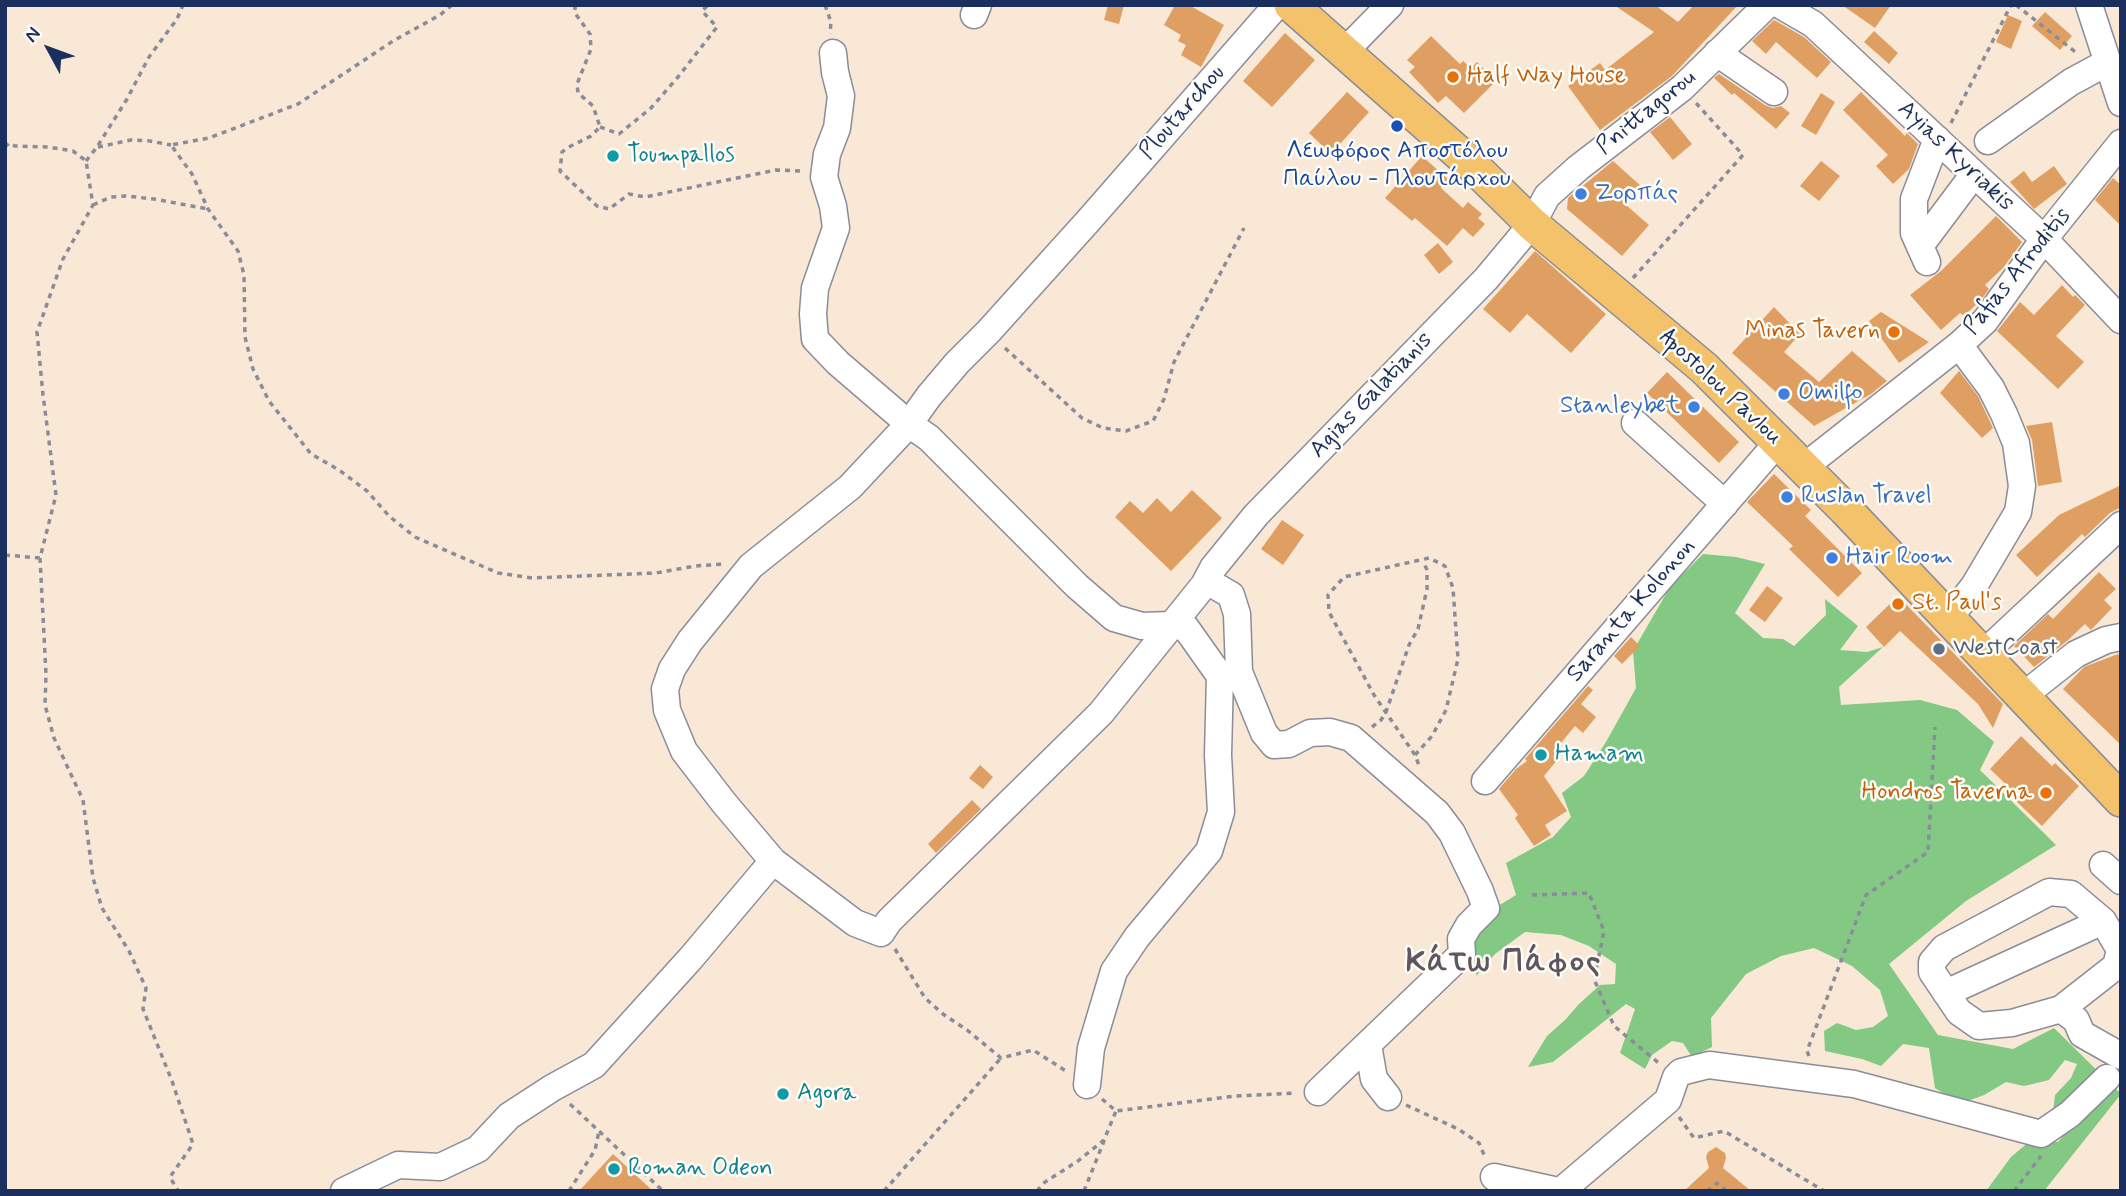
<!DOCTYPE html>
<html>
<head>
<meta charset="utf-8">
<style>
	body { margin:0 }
	#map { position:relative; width:2126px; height:1196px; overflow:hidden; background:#f8e8d5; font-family:Mynerve,sans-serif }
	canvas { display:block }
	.frame { position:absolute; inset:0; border:7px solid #1b2f5e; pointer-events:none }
	.north { position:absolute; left:14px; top:14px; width:70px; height:70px; -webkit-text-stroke:5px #fdfcf7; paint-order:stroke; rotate:311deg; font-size:19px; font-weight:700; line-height:28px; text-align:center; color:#1b2f5e }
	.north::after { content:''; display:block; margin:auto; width:24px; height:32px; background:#1b2f5e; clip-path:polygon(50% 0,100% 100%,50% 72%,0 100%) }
</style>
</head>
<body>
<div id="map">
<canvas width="2126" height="1196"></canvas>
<div class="frame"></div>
<div class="north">N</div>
</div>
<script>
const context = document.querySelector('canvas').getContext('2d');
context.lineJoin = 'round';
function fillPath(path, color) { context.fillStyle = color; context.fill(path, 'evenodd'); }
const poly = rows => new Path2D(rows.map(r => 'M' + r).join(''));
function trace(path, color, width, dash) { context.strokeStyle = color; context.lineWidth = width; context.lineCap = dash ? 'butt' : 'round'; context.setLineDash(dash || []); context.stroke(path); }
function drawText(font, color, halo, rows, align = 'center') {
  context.font = font + ' Mynerve,sans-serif'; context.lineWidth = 5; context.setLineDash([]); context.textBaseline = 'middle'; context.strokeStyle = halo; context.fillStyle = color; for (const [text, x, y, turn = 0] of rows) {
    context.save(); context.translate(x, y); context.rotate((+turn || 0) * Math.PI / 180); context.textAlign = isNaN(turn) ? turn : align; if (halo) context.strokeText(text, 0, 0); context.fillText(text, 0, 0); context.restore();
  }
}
fillPath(poly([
	[1703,554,1736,557,1765,564,1735,613,1763,638,1783,639,1794,646,1826,615,1825,599,1858,626,1840,650,1867,652,1883,647,1839,687,1841,705,1920,700,1957,710,1994,742,1980,770,2056,845,1966,901,1889,964,1938,1035,2013,1049,2054,1028,2121,1094,2044,1191,1986,1191,2011,1157,2030,1141,2058,1142,2073,1124,2053,1112,2055,1095,2071,1078,2077,1064,2065,1060,2049,1080,2024,1086,2006,1082,1984,1095,1960,1104,1935,1088,1929,1048,1903,1044,1881,1066,1862,1059,1825,1051,1824,1031,1837,1023,1856,1030,1873,1027,1888,1016,1880,990,1852,966,1814,948,1781,956,1746,974,1711,1018,1712,1047,1692,1057,1683,1043,1672,1041,1652,1055,1645,1069,1620,1053,1635,1009,1626,1004,1553,1062,1528,1067,1547,1036,1565,1020,1579,1004,1600,985,1615,984,1616,964,1589,946,1561,935,1525,932,1495,954,1477,975,1464,965,1490,911,1516,895,1506,863,1553,837,1571,817,1562,793,1584,776,1606,742,1636,688,1633,651,1670,587]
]), '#83c883');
fillPath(poly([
	[1108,5,1124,5,1119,24,1104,20],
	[1175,5,1189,5,1224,25,1201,67,1181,55,1186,45,1178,41,1181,35,1164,25],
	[1614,5,1655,5,1678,22,1694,5,1738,5,1672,76,1600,130,1568,86,1600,63,1605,70,1654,32],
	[1842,5,1891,5,1875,28],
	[2045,12,2072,36,2060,50,2032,26],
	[2008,15,2022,21,2011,49,1996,42],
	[1774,20,1804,37,1831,62,1817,78,1776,42,1766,54,1752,41],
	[1874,31,1898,53,1889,64,1864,42],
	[1285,33,1315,60,1272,107,1243,81],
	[1431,36,1460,64,1463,61,1471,68,1477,62,1496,81,1464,113,1446,96,1438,103,1409,72,1415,67,1407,60],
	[1719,74,1765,105,1773,108,1781,106,1790,113,1776,129,1734,93,1732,95,1714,78],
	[1347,92,1369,112,1331,154,1309,133],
	[1861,92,1905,136,1907,133,1918,144,1909,169,1893,184,1876,166,1888,155,1843,110],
	[1821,93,1835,102,1816,135,1801,126],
	[1670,117,1692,144,1673,160,1650,132],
	[1422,156,1449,180,1441,188,1463,208,1468,202,1482,214,1478,218,1485,224,1473,237,1463,228,1447,246,1415,218,1412,221,1385,198],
	[1613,161,1642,187,1626,205,1649,225,1622,256,1567,209,1568,198],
	[1821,161,1840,176,1819,201,1800,186],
	[2054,166,2067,184,2034,209,2010,182,2024,171,2032,182],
	[2113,178,2121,185,2121,226,2095,200],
	[1996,216,2022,242,2003,268,1985,285,1989,289,1981,300,1964,316,1960,313,1941,330,1910,295,1941,271],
	[1438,243,1453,262,1439,274,1424,255],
	[1535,251,1606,314,1571,353,1527,314,1510,333,1483,309],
	[2062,285,2073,297,2075,295,2085,305,2056,336,2084,362,2058,389,1997,331,2020,302,2034,315],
	[1774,307,1800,334,1784,352,1819,382,1852,351,1887,381,1871,394,1814,426,1732,353],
	[1881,312,1929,342,1899,363,1869,321],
	[1959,371,1978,396,1993,428,1982,438,1940,393],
	[1667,372,1739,442,1719,463,1647,393],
	[2052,422,2062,482,2038,486,2032,440,2026,426],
	[1774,474,1811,510,1805,516,1862,573,1838,597,1789,549,1793,546,1747,502],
	[2121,485,2121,507,2110,513,2085,537,2082,534,2037,577,2016,555,2059,515],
	[1192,490,1222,518,1171,571,1115,517,1130,501,1143,513,1157,498,1171,512],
	[1282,520,1304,535,1283,565,1261,549],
	[2099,572,2116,589,2104,600,2112,608,2092,629,2091,630,2085,624,2067,641,2034,667,2014,646,2048,614,2053,619],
	[1767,586,1783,598,1765,622,1749,610],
	[1898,596,2003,704,1993,728,1978,704,1900,631,1884,647,1866,627],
	[1631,637,1640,646,1622,664,1614,656],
	[2118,654,2121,656,2121,745,2063,689,2084,667],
	[1588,686,1593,690,1581,704,1596,717,1583,733,1575,726,1556,749,1562,754,1544,776,1567,811,1545,825,1551,835,1534,846,1515,818,1518,815,1499,789,1516,769,1527,761,1525,759],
	[2021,736,2052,766,2055,763,2079,786,2042,826,2015,800,2018,796,1990,769],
	[980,765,993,777,983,789,969,778],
	[972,800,981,809,936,853,928,844],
	[1716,1147,1725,1153,1726,1158,1723,1168,1751,1191,1684,1191,1709,1168,1706,1157,1708,1152],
	[613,1154,653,1191,579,1191]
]), '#e09f62');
const minor = poly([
	[1277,5,1089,220,989,331,957,363,929,396,909,424,850,487,751,566,690,641,672,669,665,689,667,710,684,751,724,803,773,861,855,923,881,933,889,921,1101,713,1204,585,1213,568,1256,515,1486,279,1532,224,1547,196,1578,168,1682,88,1767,5],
	[1780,5,1813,24,2044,239,2121,320],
	[2089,5,2121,103],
	[974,15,978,5],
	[1344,52,1390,5],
	[833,53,835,72,841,96,837,128,827,154,824,177,833,206,836,228,815,288,813,314,815,339,838,363,909,424,929,438,1077,586,1114,618,1142,626,1171,625,1186,628,1220,676,1218,755,1221,812,1209,851,1137,937,1114,971,1091,1048,1087,1085],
	[1717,53,1774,92],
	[1988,141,2071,82,2108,62],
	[1920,246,1974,174],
	[1927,262,1914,233,1914,199,1937,139],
	[1635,423,1725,504],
	[1804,467,1959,345,1985,321,2044,239,2121,143],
	[1204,585,1212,584,1231,595,1237,614,1239,672,1264,733,1274,745,1289,744,1310,733,1330,732,1351,738,1437,813,1452,833,1480,891,1486,908,1469,925,1461,939,1462,954,1318,1092],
	[1949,618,1974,586,2018,512,2022,486,2016,443,2004,414,1991,388,1959,345],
	[1984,653,2121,525],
	[2023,696,2076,654,2106,640,2121,637],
	[1485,781,1779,441],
	[2103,865,2121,881],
	[1946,993,2103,921],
	[2061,1009,2116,966,2120,950,2103,921,2071,894,2049,892,1944,948,1932,962,1932,972,1959,1012,1979,1026,2012,1023,2061,1009,2076,1020,2082,1034,2121,1056],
	[1368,1045,1374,1079,1388,1097],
	[1494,1177,1558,1191],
	[344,1191,398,1165,440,1167,478,1149,509,1116,552,1088,594,1065,691,958,773,861],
	[1561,1191,1668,1100,1676,1077,1681,1072,1709,1065,1854,1084,2041,1134,2070,1114,2107,1078]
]);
const major = poly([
	[1291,5,1471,164,1532,224,1704,368,1845,509,2121,800]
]);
trace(minor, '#8a8c9a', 29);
trace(major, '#8a8c9a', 36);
trace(poly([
	[452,5,440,15,393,41,298,104,209,138,171,145,192,174,208,209,238,251,244,275,245,337,253,369,269,401,311,454,339,470,367,491,389,516,415,537,498,573,532,578,656,573,695,566,725,564],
	[575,5,575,13,590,34,591,49,577,84,578,93,593,106,600,127,591,136,567,148,562,152,560,171,597,206,609,209,629,194,645,197,776,170,802,171],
	[825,5,831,22,830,34],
	[2016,5,2078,54],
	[1951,123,2011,5],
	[600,127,619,134,651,108,678,77,717,27,702,11,708,5],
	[5,147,9,143,15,146,48,147,73,151,86,161,93,205,63,259,37,332,43,395,56,495,40,558,46,674,45,705,54,738,83,800,93,878,102,908,129,951,146,988,143,1009,172,1081,193,1144,170,1177,178,1191],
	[98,147,131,140,150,141,171,145],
	[86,161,97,147,127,99,149,57,177,19,183,5],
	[93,205,111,197,126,196,154,199,208,209],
	[1633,278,1743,155,1696,103],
	[1005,348,1082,418,1103,428,1126,431,1153,421,1164,399,1174,362,1244,228],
	[5,555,40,558],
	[1372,727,1381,720,1386,712,1409,645,1418,629,1427,589,1427,570,1423,561],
	[1415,755,1432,736,1446,710,1458,659,1453,588,1445,566,1429,558,1344,577,1328,595,1329,612,1374,695,1415,755,1420,768],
	[1532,895,1589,893,1604,931,1594,979,1614,1026,1660,1064],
	[895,949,925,998,943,1014,967,1030,1001,1058,1033,1050,1066,1071],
	[1809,1056,1807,1051,1866,895,1928,852,1935,727],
	[1102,1099,1116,1111,1235,1096,1295,1093],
	[570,1104,663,1191],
	[1406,1105,1458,1129,1479,1143,1485,1157],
	[1679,1117,1694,1138,1724,1131,1824,1191],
	[569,1191,595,1150,599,1131],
	[884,1191,1001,1058],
	[1037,1191,1045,1182,1078,1161,1104,1140,1116,1111],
	[1084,1191,1104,1141],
	[1707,1191,1717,1183,1727,1191],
	[2014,1191,2041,1156]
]), '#8a8c9a', 3.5, [5, 5]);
trace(minor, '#fff', 26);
trace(major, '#f3c26a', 33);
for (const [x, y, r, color] of [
	[1453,77,7,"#e8710a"],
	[1397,126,7,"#1a4fb4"],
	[613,156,7,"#0f9aa8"],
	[1581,194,7,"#3f7fe0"],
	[1894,332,7,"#e8710a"],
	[1784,394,7,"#3f7fe0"],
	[1694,407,7,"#3f7fe0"],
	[1787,497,7,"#3f7fe0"],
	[1832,558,7,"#3f7fe0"],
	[1898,604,7,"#e8710a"],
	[1939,649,7,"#5c6f8a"],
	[1541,755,7,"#0f9aa8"],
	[2046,793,7,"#e8710a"],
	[783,1094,7,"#0f9aa8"],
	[614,1169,7,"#0f9aa8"]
]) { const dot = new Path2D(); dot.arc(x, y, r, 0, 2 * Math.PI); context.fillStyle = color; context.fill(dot); trace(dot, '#fdfcf7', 2.5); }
drawText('24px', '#c56008', '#fdfcf7', [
	["Half Way House",1467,77],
	["Minas Tavern",1880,332,"right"],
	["St. Paul's",1912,604],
	["Hondros Taverna",2032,793,"right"]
], 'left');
drawText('24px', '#1b2f5e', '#fdfcf7', [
	["Ploutarchou",1183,113,-49],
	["Pnittagorou",1647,113,-39],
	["Ayias Kyriakis",1955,157,43],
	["Pafias Afroditis",2018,272,-51],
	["Apostolou Pavlou",1720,388,43],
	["Agias Galatianis",1372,396,-46],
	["Saranta Kolonon",1632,611,-49]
]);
drawText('24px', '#164399', '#fdfcf7', [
	["Λεωφόρος Αποστόλου",1397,152],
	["Παύλου - Πλουτάρχου",1397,180]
]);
drawText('24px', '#0d838f', '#fdfcf7', [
	["Toumpallos",627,156],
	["Hamam",1555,755],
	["Agora",797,1094],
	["Roman Odeon",628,1169]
], 'left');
drawText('24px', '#366cbe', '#fdfcf7', [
	["Ζορπάς",1595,194],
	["Omilfo",1798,394],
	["Stanleybet",1680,407,"right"],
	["Ruslan Travel",1801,497],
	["Hair Room",1846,558]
], 'left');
drawText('24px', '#4e5e75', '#fdfcf7', [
	["WestCoast",1953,649]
], 'left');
context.letterSpacing = '2px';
drawText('bold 32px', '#60565f', '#fdfcf7', [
	["Κάτω Πάφος",1504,964]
]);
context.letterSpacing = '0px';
</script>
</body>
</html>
